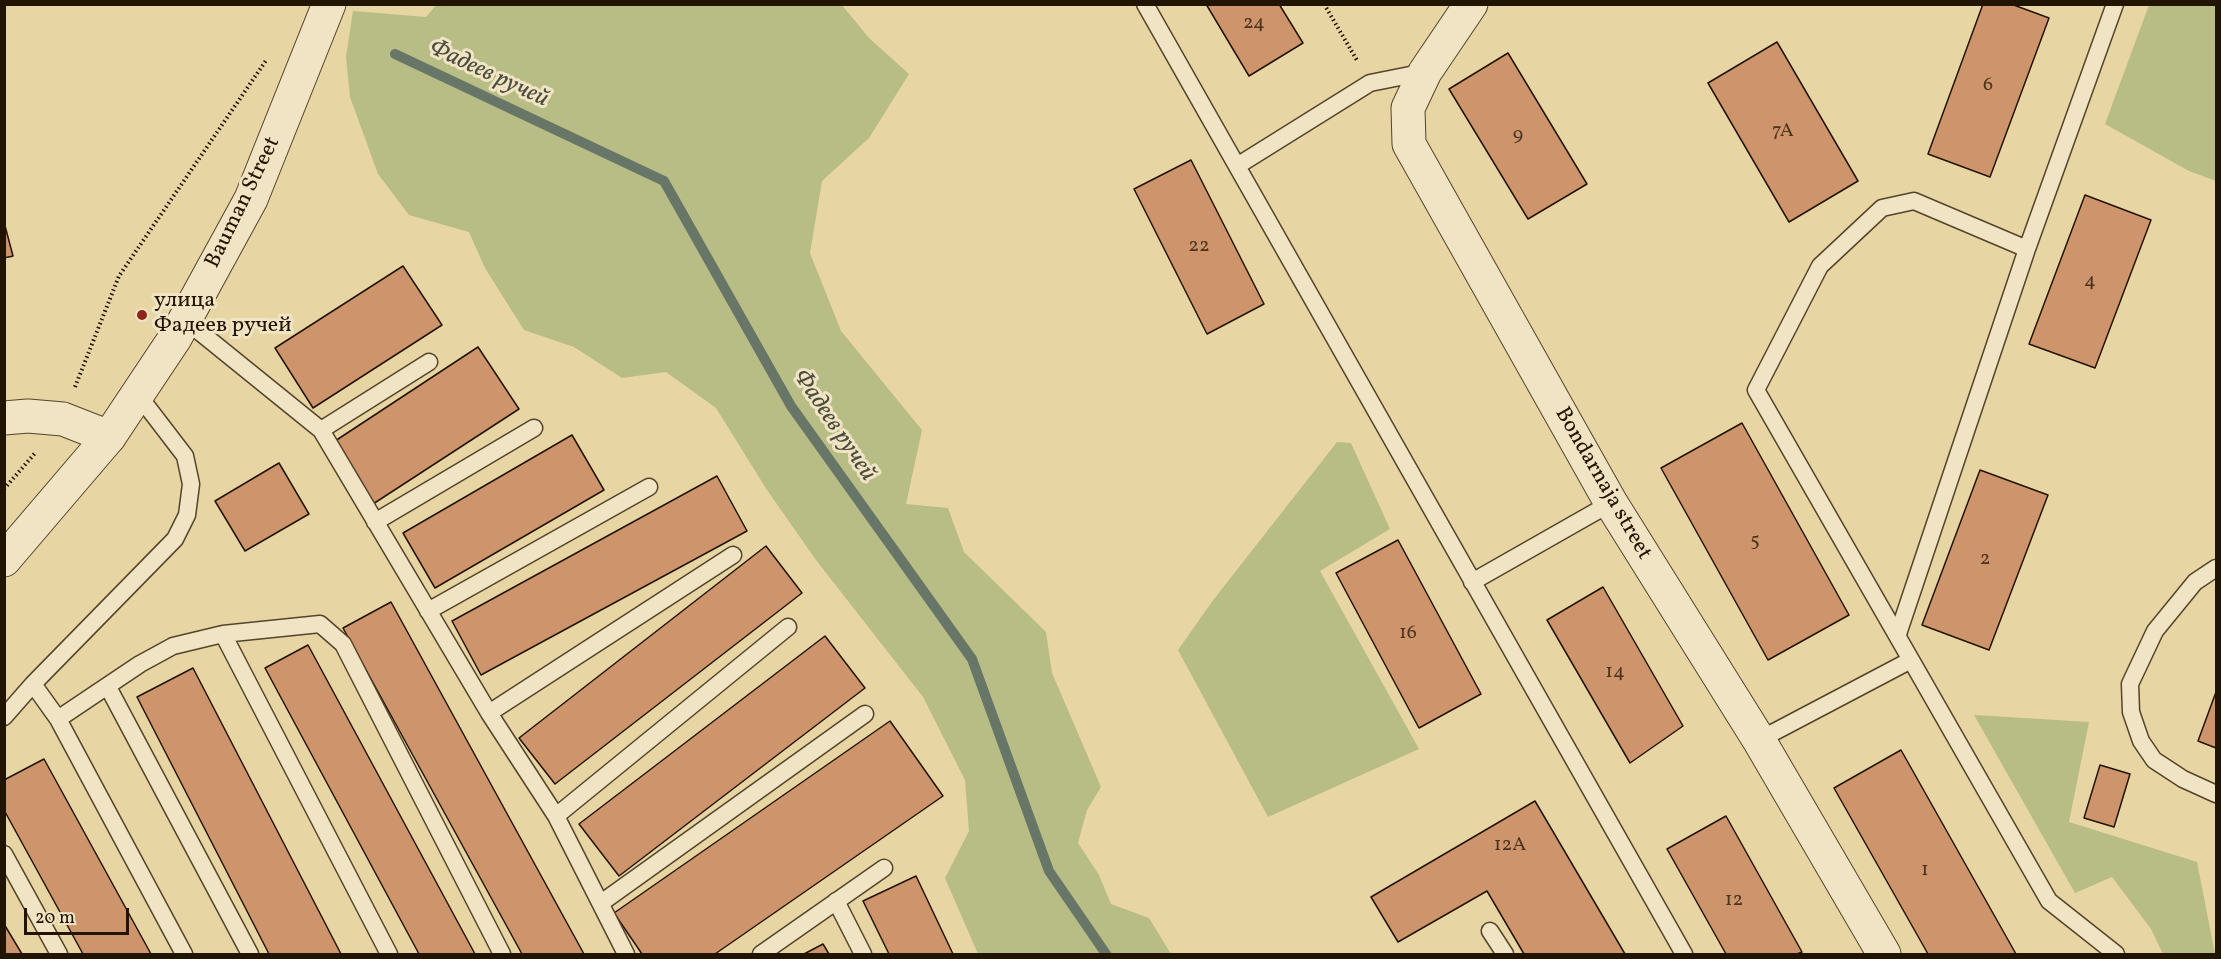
<!DOCTYPE html>
<html>
<head>
<meta charset="utf-8">
<style>
	body { margin:0 }
	#map { position:relative; width:2221px; height:959px; overflow:hidden; background:#e8d5a4; font-family:Vollkorn,serif }
	canvas { display:block }
	.frame { position:absolute; inset:0; border:6px solid #221402; pointer-events:none }
	.scale { position:absolute; left:24px; top:908px; width:105px; height:27px; box-sizing:border-box; border:3px solid #221402; border-top:0; padding-left:8px; font-size:18px; line-height:21px; white-space:nowrap; color:#221402; -webkit-text-stroke:4px #f0e4c4; paint-order:stroke }
</style>
</head>
<body>
<div id="map">
<canvas width="2221" height="959"></canvas>
<div class="frame"></div>
<div class="scale">20 m</div>
</div>
<script>
const context = document.querySelector('canvas').getContext('2d');
context.lineJoin = 'round';
function fillPath(path, color) { context.fillStyle = color; context.fill(path, 'evenodd'); }
const poly = rows => new Path2D(rows.map(r => 'M' + r).join(''));
function trace(path, color, width, dash) { context.strokeStyle = color; context.lineWidth = width; context.lineCap = dash ? 'butt' : 'round'; context.setLineDash(dash || []); context.stroke(path); }
function drawText(font, color, halo, rows, align = 'center') {
  context.font = font + ' Vollkorn,serif'; context.lineWidth = 6; context.setLineDash([]); context.textBaseline = 'middle'; context.strokeStyle = halo; context.fillStyle = color; for (const [text, x, y, turn = 0] of rows) {
    context.save(); context.translate(x, y); context.rotate((+turn || 0) * Math.PI / 180); context.textAlign = isNaN(turn) ? turn : align; if (halo) context.strokeText(text, 0, 0); context.fillText(text, 0, 0); context.restore();
  }
}
fillPath(poly([
	[437,4,842,5,869,38,909,74,869,138,822,181,810,253,841,331,922,430,906,504,948,508,964,552,1046,632,1052,673,1101,787,1087,810,1078,843,1099,875,1111,904,1149,918,1171,954,978,954,945,878,969,831,965,780,923,697,816,560,767,490,716,408,666,372,622,378,574,347,524,330,485,268,469,232,409,215,378,174,350,97,346,57,353,11,426,17],
	[2149,5,2216,5,2216,181,2189,171,2105,124],
	[1337,442,1351,443,1390,529,1320,571,1419,749,1268,817,1178,650,1214,599],
	[1974,715,2089,722,2069,822,2197,862,2215,954,2163,954,2151,929,2112,877,2075,893]
]), '#b7bd85');
trace(poly([
	[395,54,664,181,791,406,972,659,1049,871,1106,954]
]), '#687667', 10);
const building = poly([
	[1206,4,1279,4,1303,43,1249,76,1206,4],
	[1983,4,2011,4,2049,18,1990,177,1928,154,1983,4],
	[1777,42,1858,181,1789,222,1708,83,1777,42],
	[1508,53,1587,184,1528,219,1449,89,1508,53],
	[1191,160,1264,304,1207,334,1134,189,1191,160],
	[2085,195,2151,220,2095,368,2029,344,2085,195],
	[4,222,13,256,4,258,4,222],
	[403,266,442,325,313,408,275,348,403,266],
	[478,347,519,409,373,504,332,443,478,347],
	[1742,423,1849,615,1768,660,1661,468,1742,423],
	[572,435,604,490,435,588,403,533,572,435],
	[279,463,309,514,245,551,215,501,279,463],
	[1980,470,2048,495,1989,650,1922,625,1980,470],
	[717,476,747,531,481,675,452,621,717,476],
	[1398,540,1481,694,1419,728,1336,573,1398,540],
	[766,546,802,593,555,784,519,738,766,546],
	[1603,587,1683,726,1630,763,1547,620,1603,587],
	[391,602,584,954,522,954,343,628,391,602],
	[825,636,865,688,619,876,579,824,825,636],
	[308,645,475,954,419,954,265,668,308,645],
	[193,668,341,954,269,954,137,697,193,668],
	[2216,692,2216,748,2198,741,2216,692],
	[890,721,943,796,715,954,642,954,614,913,890,721],
	[1901,750,2016,954,1928,954,1834,788,1901,750],
	[44,759,151,954,83,954,4,810,4,780,44,759],
	[2100,765,2130,774,2114,827,2084,818,2100,765],
	[1535,801,1625,954,1524,954,1487,891,1398,942,1371,897,1535,801],
	[1726,816,1802,952,1797,954,1726,954,1667,849,1726,816],
	[916,876,953,954,889,954,863,901,916,876],
	[4,924,22,954,4,954,4,924],
	[823,944,829,954,804,954,823,944]
]);
fillPath(building, '#ce956d');
trace(building, '#221402', 1.5);
const service = poly([
	[1145,4,1684,954],
	[1237,166,1370,83,1425,72],
	[185,320,321,430,489,713,556,816,626,954],
	[321,430,429,362],
	[375,522,534,428],
	[2216,568,2195,582,2155,631,2130,684,2131,712,2141,741,2154,760,2183,779,2216,794],
	[1472,582,1611,503],
	[428,611,649,487],
	[223,634,389,954],
	[1898,634,2027,249,2115,4],
	[1911,660,1756,390,1820,266,1882,208,1914,201,2027,249],
	[33,684,58,719,184,954],
	[108,687,250,954],
	[489,713,733,555],
	[4,717,33,684,175,539,187,515,191,484,185,456,139,396],
	[58,719,140,664,173,646,223,634,320,624,343,644,502,954],
	[1759,740,1911,660,2049,901,2116,954],
	[556,816,788,627],
	[4,854,59,954],
	[836,901,863,954],
	[601,903,865,714],
	[1490,931,1505,954],
	[761,954,884,868]
]);
const minor = poly([
	[1471,4,1425,72,1408,108,1409,144,1611,503,1759,740,1884,954],
	[4,418,28,416,63,419,109,437]
]);
const tertiary = poly([
	[4,560,109,437,175,338,251,199,329,4]
]);
trace(service, '#54442a', 19);
trace(minor, '#54442a', 35);
trace(tertiary, '#54442a', 35);
trace(poly([
	[1324,4,1358,62],
	[75,387,119,276,267,59],
	[4,489,36,452]
]), '#221402', 4, [1.5, 3]);
trace(service, '#f0e4c4', 16);
trace(minor, '#f0e4c4', 33);
trace(tertiary, '#f0e4c4', 33);
for (const [x, y, r, color] of [
	[142,315,6,"#8f2418"]
]) { const dot = new Path2D(); dot.arc(x, y, r, 0, 2 * Math.PI); context.fillStyle = color; context.fill(dot); trace(dot, '#f0e4c4', 2); }
drawText('20px', '#4d341d', null, [
	["24",1254,24],
	["6",1988,86],
	["7А",1783,132],
	["9",1518,136],
	["22",1199,247],
	["4",2090,282],
	["5",1755,542],
	["2",1985,560],
	["16",1408,634],
	["14",1615,673],
	["12А",1510,846],
	["1",1925,871],
	["12",1734,901]
]);
drawText('22px', '#221402', '#f0e4c4', [
	["Bauman Street",244,203,-64],
	["Bondarnaja street",1602,484,60]
]);
drawText('22px', '#221402', '#f0e4c4', [
	["улица",154,302],
	["Фадеев ручей",154,327]
], 'left');
drawText('italic 24px', '#4b4d3d', '#f0e4c4', [
	["Фадеев ручей",488,75,25],
	["Фадеев ручей",833,426,56]
]);
</script>
</body>
</html>
